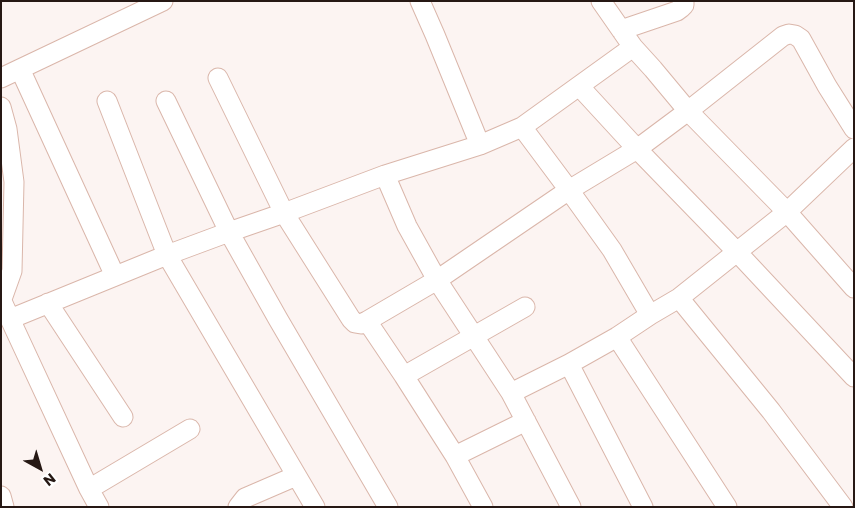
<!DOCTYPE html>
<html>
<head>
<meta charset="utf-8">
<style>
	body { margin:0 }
	#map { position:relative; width:855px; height:508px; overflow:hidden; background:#fcf4f2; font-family:Poppins,sans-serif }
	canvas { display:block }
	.frame { position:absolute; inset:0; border:2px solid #261814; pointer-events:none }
	.north { position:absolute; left:15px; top:443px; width:50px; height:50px; -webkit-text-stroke:4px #fff; paint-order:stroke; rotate:141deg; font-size:14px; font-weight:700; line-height:20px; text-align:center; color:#261814 }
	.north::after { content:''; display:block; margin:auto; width:18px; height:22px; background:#261814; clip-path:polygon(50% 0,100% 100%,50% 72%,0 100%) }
</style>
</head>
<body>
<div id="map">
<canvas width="855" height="508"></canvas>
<div class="frame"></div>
<div class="north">N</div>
</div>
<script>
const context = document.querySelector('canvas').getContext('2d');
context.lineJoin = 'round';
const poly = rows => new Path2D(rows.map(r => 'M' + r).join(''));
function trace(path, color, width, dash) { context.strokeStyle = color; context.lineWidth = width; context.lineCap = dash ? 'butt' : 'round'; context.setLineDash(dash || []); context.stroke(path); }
const minor = poly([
	[420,1,435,35,480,145],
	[601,1,633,47,653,69,688,111,787,212,854,288],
	[621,30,677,11,681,8,684,5,684,1],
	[20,69,115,276],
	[1,78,163,1],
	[218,78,284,213,351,319,355,323,361,324,367,321,437,280,569,190,637,149,688,111,783,36,789,34,795,35,801,39,827,86,854,129],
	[579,86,637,149,737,252,854,377],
	[107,101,167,255,315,507],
	[166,101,229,232,278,319,388,507],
	[1,107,7,129,14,182,12,271,2,299],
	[522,127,569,190,612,250,650,315],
	[385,175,407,226,437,280,511,393,571,507],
	[679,298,771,411,843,507],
	[1,299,10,319,89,489,99,507],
	[48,303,123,417],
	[10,319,167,255,229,232,284,213,385,175,480,145,522,127,633,47],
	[367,321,404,376,455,456,483,507],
	[617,337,727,507],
	[569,364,643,507],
	[404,376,525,307],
	[511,393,569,364,617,337,650,315,679,298,787,212,854,148],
	[455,456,526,421],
	[89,489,190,429],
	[1,496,4,507],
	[238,507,245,498,296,476]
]);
trace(minor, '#dab6aa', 21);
trace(minor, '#fff', 19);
</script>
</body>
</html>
